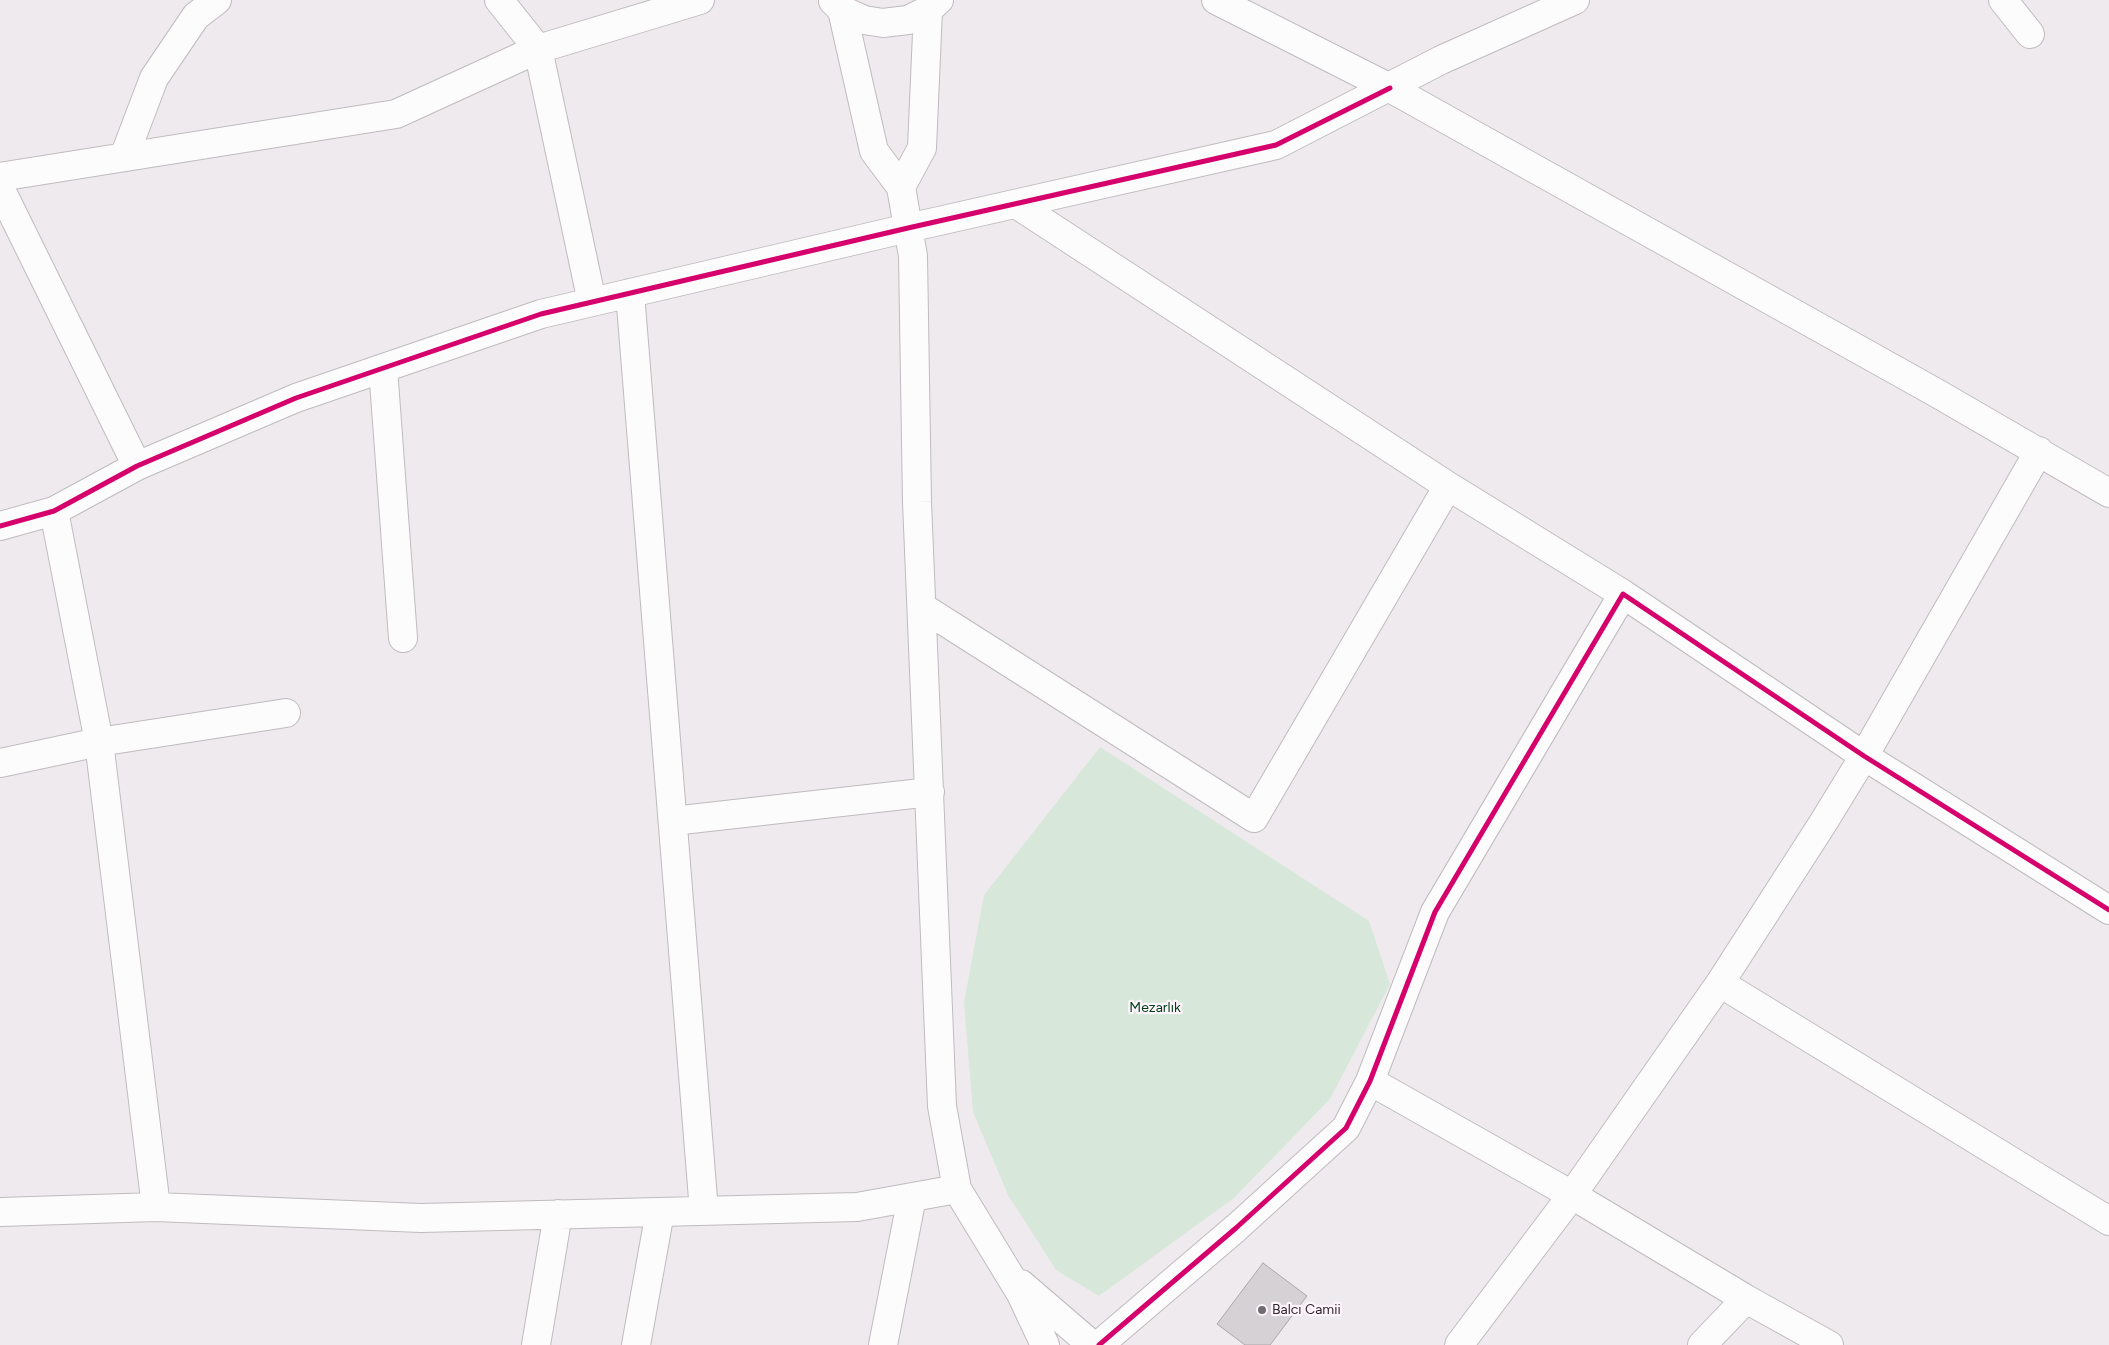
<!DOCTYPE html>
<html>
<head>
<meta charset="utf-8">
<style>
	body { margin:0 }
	canvas { display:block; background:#efeaee }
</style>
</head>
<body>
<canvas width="2109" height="1345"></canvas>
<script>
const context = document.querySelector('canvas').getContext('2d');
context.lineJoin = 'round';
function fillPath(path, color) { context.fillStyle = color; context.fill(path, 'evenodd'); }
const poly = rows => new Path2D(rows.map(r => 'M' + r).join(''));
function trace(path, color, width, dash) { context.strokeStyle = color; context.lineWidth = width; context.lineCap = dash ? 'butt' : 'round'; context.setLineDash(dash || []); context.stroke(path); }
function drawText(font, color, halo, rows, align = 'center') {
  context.font = font + ' Figtree,sans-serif'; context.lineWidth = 4.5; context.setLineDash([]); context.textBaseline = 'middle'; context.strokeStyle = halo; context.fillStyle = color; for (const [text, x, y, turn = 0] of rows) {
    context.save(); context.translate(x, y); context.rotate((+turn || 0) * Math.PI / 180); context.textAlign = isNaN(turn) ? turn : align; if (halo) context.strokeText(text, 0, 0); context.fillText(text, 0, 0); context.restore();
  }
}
fillPath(poly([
	[1100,747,1369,921,1390,984,1330,1099,1234,1198,1099,1296,1056,1270,1008,1195,973,1112,964,1002,984,895]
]), '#d7e8da');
const building = poly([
	[1263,1263,1307,1296,1270,1345,1245,1345,1217,1324,1263,1263]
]);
fillPath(building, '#d5d1d4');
trace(building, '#aba7aa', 1);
const minor = poly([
	[499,0,538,49,592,302],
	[1216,0,1390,88,1933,391,2109,493],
	[2003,0,2030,34],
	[833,1,842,10,864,20,883,23,908,20,928,10,939,0],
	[842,10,874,151,901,187,913,256,917,502,942,1106,957,1189,1021,1294,1045,1345],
	[124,157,154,78,196,16,217,0],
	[0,177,396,114,538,49,700,0],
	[901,187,922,148,928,10],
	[0,188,137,466],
	[1016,204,1448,486,1623,594],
	[630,293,704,1211],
	[383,368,403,638],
	[54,511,99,742,156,1207],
	[0,526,54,511,137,466,296,398,541,314,908,228,1276,145,1441,60,1575,0],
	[922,607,1254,818,1448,486],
	[0,763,99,742,286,713],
	[673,821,930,792],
	[1720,983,2109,1221],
	[1370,1081,1572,1195,1746,1299,1829,1345],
	[0,1212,156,1207,421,1218,857,1207,957,1189],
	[1021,1284,1092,1345],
	[536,1345,558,1214],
	[636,1345,660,1212],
	[883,1345,912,1197],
	[1099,1345,1236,1228,1346,1128,1370,1081,1435,912,1623,594,1864,756,2109,910],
	[1459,1345,1572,1195,1720,983,1823,823,1864,756,2039,451],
	[1702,1345,1746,1299]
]);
trace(minor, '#bfbbbe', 30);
trace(minor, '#fdfcfc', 28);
trace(poly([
	[0,526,54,511,137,466,296,398,541,314,908,228,1276,145,1390,88],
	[1099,1345,1236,1228,1346,1128,1370,1081,1435,912,1623,594,1864,756,2109,910]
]), '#d6006c', 5);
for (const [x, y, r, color] of [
	[1262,1310,5,"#706c6f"]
]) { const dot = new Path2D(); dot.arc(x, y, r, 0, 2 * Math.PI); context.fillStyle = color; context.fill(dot); trace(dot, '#fff4fc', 2); }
drawText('14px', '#004018', '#fff4fc', [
	["Mezarlık",1155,1008]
]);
drawText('14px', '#2c282b', '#fff4fc', [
	["Balcı Camii",1272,1310]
], 'left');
</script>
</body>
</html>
